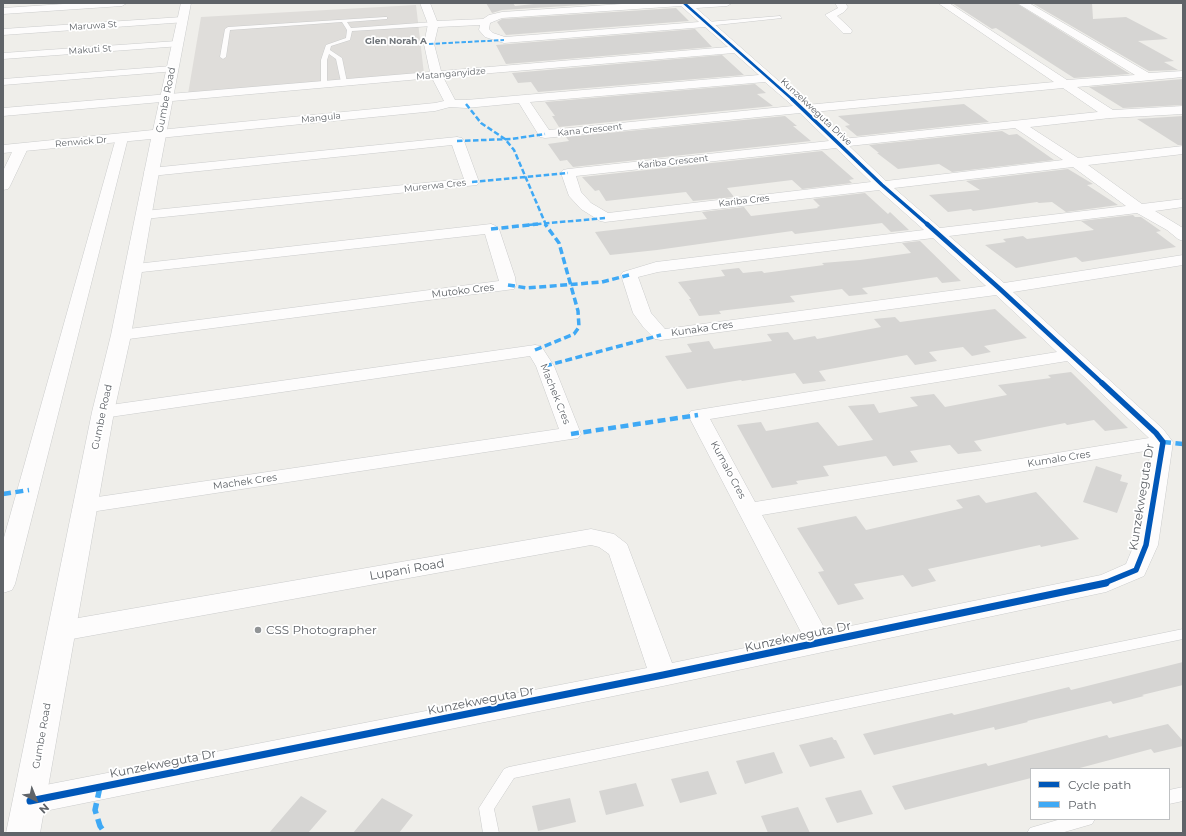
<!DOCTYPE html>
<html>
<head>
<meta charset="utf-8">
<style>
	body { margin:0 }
	#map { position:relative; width:1186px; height:836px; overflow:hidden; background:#efeeea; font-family:Montserrat,sans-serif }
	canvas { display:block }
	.frame { position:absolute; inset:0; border:4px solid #5f6368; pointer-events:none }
	.legend { position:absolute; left:1030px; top:768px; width:140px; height:52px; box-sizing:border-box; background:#fff; border:1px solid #bfc1c3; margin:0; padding:5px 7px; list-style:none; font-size:12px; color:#5f6368 }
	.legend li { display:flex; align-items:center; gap:8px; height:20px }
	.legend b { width:20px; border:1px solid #bfc1c3 }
	.north { position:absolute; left:16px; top:780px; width:40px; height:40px; -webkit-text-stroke:3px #fff; paint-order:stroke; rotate:137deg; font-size:11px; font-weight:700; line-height:16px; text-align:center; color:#5f6368 }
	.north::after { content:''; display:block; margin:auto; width:14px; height:18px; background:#5f6368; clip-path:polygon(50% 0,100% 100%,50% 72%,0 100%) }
</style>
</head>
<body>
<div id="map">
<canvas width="1186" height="836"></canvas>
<div class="frame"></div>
<ul class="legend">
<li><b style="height:5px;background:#0057b8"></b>Cycle path</li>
<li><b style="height:5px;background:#3fa9f5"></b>Path</li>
</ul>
<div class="north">N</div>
</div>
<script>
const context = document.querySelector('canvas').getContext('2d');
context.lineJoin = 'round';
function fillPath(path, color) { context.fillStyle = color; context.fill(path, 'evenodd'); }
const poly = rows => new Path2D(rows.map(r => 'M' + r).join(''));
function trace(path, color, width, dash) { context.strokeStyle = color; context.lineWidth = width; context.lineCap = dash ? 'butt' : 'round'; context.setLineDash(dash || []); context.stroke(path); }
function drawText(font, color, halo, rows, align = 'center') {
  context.font = font + ' Montserrat,sans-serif'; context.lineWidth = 3.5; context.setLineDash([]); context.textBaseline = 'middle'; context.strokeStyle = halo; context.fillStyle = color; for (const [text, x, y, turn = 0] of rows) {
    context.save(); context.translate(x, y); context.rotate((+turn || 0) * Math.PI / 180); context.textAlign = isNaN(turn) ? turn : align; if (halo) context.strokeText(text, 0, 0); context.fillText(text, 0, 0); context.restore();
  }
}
fillPath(poly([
	[416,5,424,74,188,94,201,17]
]), '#dfddda');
fillPath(poly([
	[486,3,513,3,515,6,543,3,614,3,502,10,492,13],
	[952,3,1016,3,1130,74,1074,78,996,28,992,29],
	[1032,3,1092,3,1093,19,1126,17,1168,39,1138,41,1174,61,1164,62,1178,70,1149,71],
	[676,8,689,21,506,35,497,22,502,19],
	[695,29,712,47,506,64,496,45],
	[722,55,744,75,538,92,531,82,518,83,512,73],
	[1183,79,1183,105,1123,108,1089,87],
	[755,84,766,93,757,94,773,106,559,127,552,116,555,116,545,102],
	[964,104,989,122,857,136,845,126,850,125,838,116],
	[785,116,797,126,793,126,811,141,573,167,567,160,560,161,548,144,569,141,566,137],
	[1183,116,1183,145,1178,145,1137,119],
	[1002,131,1009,135,1017,134,1054,160,952,172,939,164,898,169,877,153,879,153,869,145],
	[822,151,854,179,849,180,852,183,802,189,792,180,727,188,734,197,693,201,686,192,606,201,599,190,595,191,582,177],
	[1068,169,1093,184,1087,185,1118,205,1066,212,1052,202,1039,203,1037,202,973,211,971,209,948,212,929,195,980,190,966,181],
	[865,193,888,214,890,212,909,230,891,232,882,223,795,234,792,231,657,250,610,255,595,232,707,219,702,212,744,207,751,216,818,208,817,207,820,206,813,199],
	[1133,215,1135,217,1141,217,1161,231,1156,232,1176,247,1082,262,1076,257,1016,268,985,245,1006,242,1003,239,1023,236,1027,239,1094,230,1081,221],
	[920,241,961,281,942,283,937,277,862,288,868,294,849,296,842,289,790,296,795,302,719,311,721,314,699,316,689,299,691,299,678,282,725,276,721,270,739,268,743,273,762,271,764,273,824,265,822,263,860,260,911,253,902,243],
	[995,309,1027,338,984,346,991,352,972,356,963,347,929,352,937,361,915,365,907,355,819,371,826,381,803,384,795,373,742,381,741,380,687,389,665,356,692,352,687,344,709,341,714,349,772,341,767,334,788,332,794,340,815,336,817,339,881,327,874,319,895,317,900,322],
	[1071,372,1128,428,1105,431,1094,420,1067,425,1065,423,974,441,982,451,958,454,950,445,910,451,918,462,893,466,886,456,823,466,829,476,796,481,798,484,772,488,737,425,761,422,766,431,818,422,838,446,873,440,848,406,874,404,879,413,918,406,910,397,934,394,945,407,1007,395,998,385,1051,378,1048,375],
	[1096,466,1122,475,1120,481,1128,483,1117,513,1083,502],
	[1036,492,1079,539,1041,547,1040,545,928,569,936,581,912,587,903,575,854,584,864,599,838,605,818,572,824,571,797,528,856,516,866,530,963,508,956,500,979,495,986,503],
	[1183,662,1183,685,1142,695,1144,696,1113,704,1111,701,1027,721,1028,722,995,730,994,727,874,755,863,734,952,713,954,715,1069,687,1071,690],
	[1168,724,1183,741,1183,746,1154,753,1151,749,1076,769,1031,769,1031,778,905,810,892,786,986,763,988,766,1107,735,1109,738],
	[832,737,834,740,836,740,845,758,810,767,799,745],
	[774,752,783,773,745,784,736,761],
	[708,771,717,794,680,803,671,779],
	[636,783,644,806,606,815,599,791],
	[861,790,873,814,837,823,825,798],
	[301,796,327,811,308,833,269,833],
	[382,798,413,815,399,833,353,833],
	[570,798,576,822,538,831,532,806],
	[798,807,810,833,768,833,761,816]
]), '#d6d5d3');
const service = poly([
	[780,16,782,18,707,26,704,24,707,22,780,16],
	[385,17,387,17,387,19,347,22,351,28,433,22,436,24,433,26,352,31,350,40,331,46,330,50,342,58,347,82,344,84,341,82,336,59,329,54,327,60,327,83,324,85,321,83,321,60,326,45,346,38,347,30,342,22,230,30,226,57,223,59,220,57,225,29,228,27,385,17],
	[1183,629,1183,639,514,778,494,809,499,833,483,833,479,808,504,769,509,767,1183,629],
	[1183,787,1183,801,1169,804,1169,790,1183,787],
	[1061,819,1095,819,1092,824,1061,833,1027,833,1030,828,1061,819]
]);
const minor = poly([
	[79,3,127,3,122,6,3,14,3,8,79,3],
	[420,3,430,3,437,21,483,19,489,15,502,12,637,3,732,3,727,6,696,8,806,105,1054,82,938,3,949,3,1067,80,1135,75,1017,3,1029,3,1149,73,1183,71,1183,77,1077,87,1113,110,1183,106,1183,114,1110,118,1030,127,1078,158,1183,146,1183,154,1088,165,1142,204,1183,199,1183,207,1155,211,1183,228,1183,241,1178,239,1167,230,1137,213,949,236,1004,283,1183,255,1183,265,1013,292,1163,429,1173,442,1158,545,1144,576,1106,592,663,686,30,814,20,810,15,801,20,792,30,788,647,668,609,554,599,547,591,545,61,641,52,638,48,631,52,624,61,621,591,529,614,534,627,544,672,663,803,636,688,415,691,411,1057,352,996,295,661,340,655,339,644,328,633,313,621,275,623,272,656,262,924,230,879,190,605,222,600,221,581,209,569,196,561,173,563,170,568,169,829,141,800,113,545,138,540,137,519,103,466,108,450,107,435,111,159,138,154,137,153,134,154,131,159,130,435,103,444,101,432,78,3,116,3,108,430,72,424,44,428,24,420,3],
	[681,6,699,22,505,37,493,33,489,29,490,23,502,18,681,6],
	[480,25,479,30,485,37,504,43,705,27,728,47,441,71,434,44,438,27,480,25],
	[734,53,759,75,466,100,455,100,443,77,734,53],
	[765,82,793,106,549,130,530,102,765,82],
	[1063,88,1098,112,842,139,813,112,1063,88],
	[1015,128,1063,160,886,181,849,146,1015,128],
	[836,148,871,182,608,213,591,203,581,192,576,176,836,148],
	[1073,167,1126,206,940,228,894,188,1073,167],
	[933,238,986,286,665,329,651,313,638,277,658,272,933,238],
	[1067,361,1149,438,755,502,710,419,1067,361],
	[1151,450,1134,545,1126,564,1101,575,826,631,762,515,1151,450],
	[835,3,845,3,848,7,844,12,837,16,851,29,852,31,851,33,843,33,825,15,838,8,835,3],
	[182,17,186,18,187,20,186,22,3,35,3,29,182,17],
	[177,41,181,42,182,44,181,46,3,59,3,53,177,41],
	[172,66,178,69,176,71,3,85,3,79,172,66],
	[122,134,127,135,128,138,15,584,12,590,3,593,3,541,116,138,117,135,122,134],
	[457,137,462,138,464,141,479,182,477,185,144,219,139,218,137,215,139,212,144,211,464,179,452,145,151,176,146,175,144,172,146,169,151,168,457,137],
	[21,144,26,145,28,148,10,186,8,189,3,190,3,171,14,148,16,145,21,144],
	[491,224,496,226,499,229,515,277,516,285,514,289,121,340,115,339,112,335,115,331,121,330,499,281,485,234,133,273,127,271,125,268,127,265,491,224],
	[535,345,541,346,554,366,581,434,578,438,84,513,76,511,73,506,76,501,84,499,559,429,536,366,530,356,103,418,96,416,93,412,96,408,103,406,535,345]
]);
const tertiary = poly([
	[181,3,191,3,159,172,131,335,114,412,40,833,6,833,92,412,111,335,151,139,3,153,3,145,153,130,181,3]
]);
trace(service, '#cbcccc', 1);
trace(minor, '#cbcccc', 1);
trace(tertiary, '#cbcccc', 1);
fillPath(service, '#fdfcfc');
fillPath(minor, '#fdfcfc');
fillPath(tertiary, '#fdfcfc');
trace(poly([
	[429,44,504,40]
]), '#3fa9f5', 2, [4.5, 2]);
trace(poly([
	[466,104,481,123,505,139,514,150,546,225],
	[457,141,511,139,545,134],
	[472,182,568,173],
	[528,225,605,218]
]), '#3fa9f5', 2.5, [5.5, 2.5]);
trace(poly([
	[491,229,538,224],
	[508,285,527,288,602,282,629,275],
	[535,350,574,334,579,327,578,311,559,243,545,224],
	[545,366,661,335]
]), '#3fa9f5', 3.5, [7, 3.5]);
trace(poly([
	[571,434,698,415],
	[1163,442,1183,444],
	[3,494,29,490]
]), '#3fa9f5', 4.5, [8, 4.5]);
trace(poly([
	[100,787,95,810,100,826,105,833]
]), '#3fa9f5', 5.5, [11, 5.5]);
trace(poly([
	[684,3,793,100]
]), '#0057b8', 2.5);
trace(poly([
	[792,99,882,185,928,225]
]), '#0057b8', 3.5);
trace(poly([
	[927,224,1000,289,1103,384]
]), '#0057b8', 4.5);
trace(poly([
	[1102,584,1136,570,1146,545,1163,442,1156,433,1102,383]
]), '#0057b8', 5.5);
trace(poly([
	[30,801,663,675,1106,583]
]), '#0057b8', 7);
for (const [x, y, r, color] of [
	[258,630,4,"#919496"]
]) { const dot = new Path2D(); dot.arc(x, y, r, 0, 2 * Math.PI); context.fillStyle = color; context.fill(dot); trace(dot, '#fff', 1.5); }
drawText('9px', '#5f6368', '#fff', [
	["Maruwa St",93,26,-4],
	["Makuti St",90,50,-4],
	["Matanganyidze",451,74,-5],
	["Kunzekweguta Drive",816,112,43],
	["Mangula",321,118,-6],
	["Kana Crescent",590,130,-6],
	["Renwick Dr",81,142,-5],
	["Kariba Crescent",673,162,-6],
	["Murerwa Cres",435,186,-6],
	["Kariba Cres",744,201,-7]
]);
drawText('bold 9px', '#70757a', '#fff', [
	["Glen Norah A",396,41]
]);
drawText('10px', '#5f6368', '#fff', [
	["Gumbe Road",166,100,-79],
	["Mutoko Cres",463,291,-7],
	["Kunaka Cres",702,329,-8],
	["Machek Cres",555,394,68],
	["Gumbe Road",102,417,-78],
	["Kumalo Cres",1059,459,-9],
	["Kumalo Cres",728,470,62],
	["Machek Cres",245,482,-8],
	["Gumbe Road",42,736,-80]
]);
drawText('12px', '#5f6368', '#fff', [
	["Kunzekweguta Dr",1142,497,-81],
	["Lupani Road",407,570,-10],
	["Kunzekweguta Dr",798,637,-12],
	["Kunzekweguta Dr",481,701,-11],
	["Kunzekweguta Dr",163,764,-11]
]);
drawText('12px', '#5f6368', '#fff', [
	["CSS Photographer",266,630]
], 'left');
</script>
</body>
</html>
